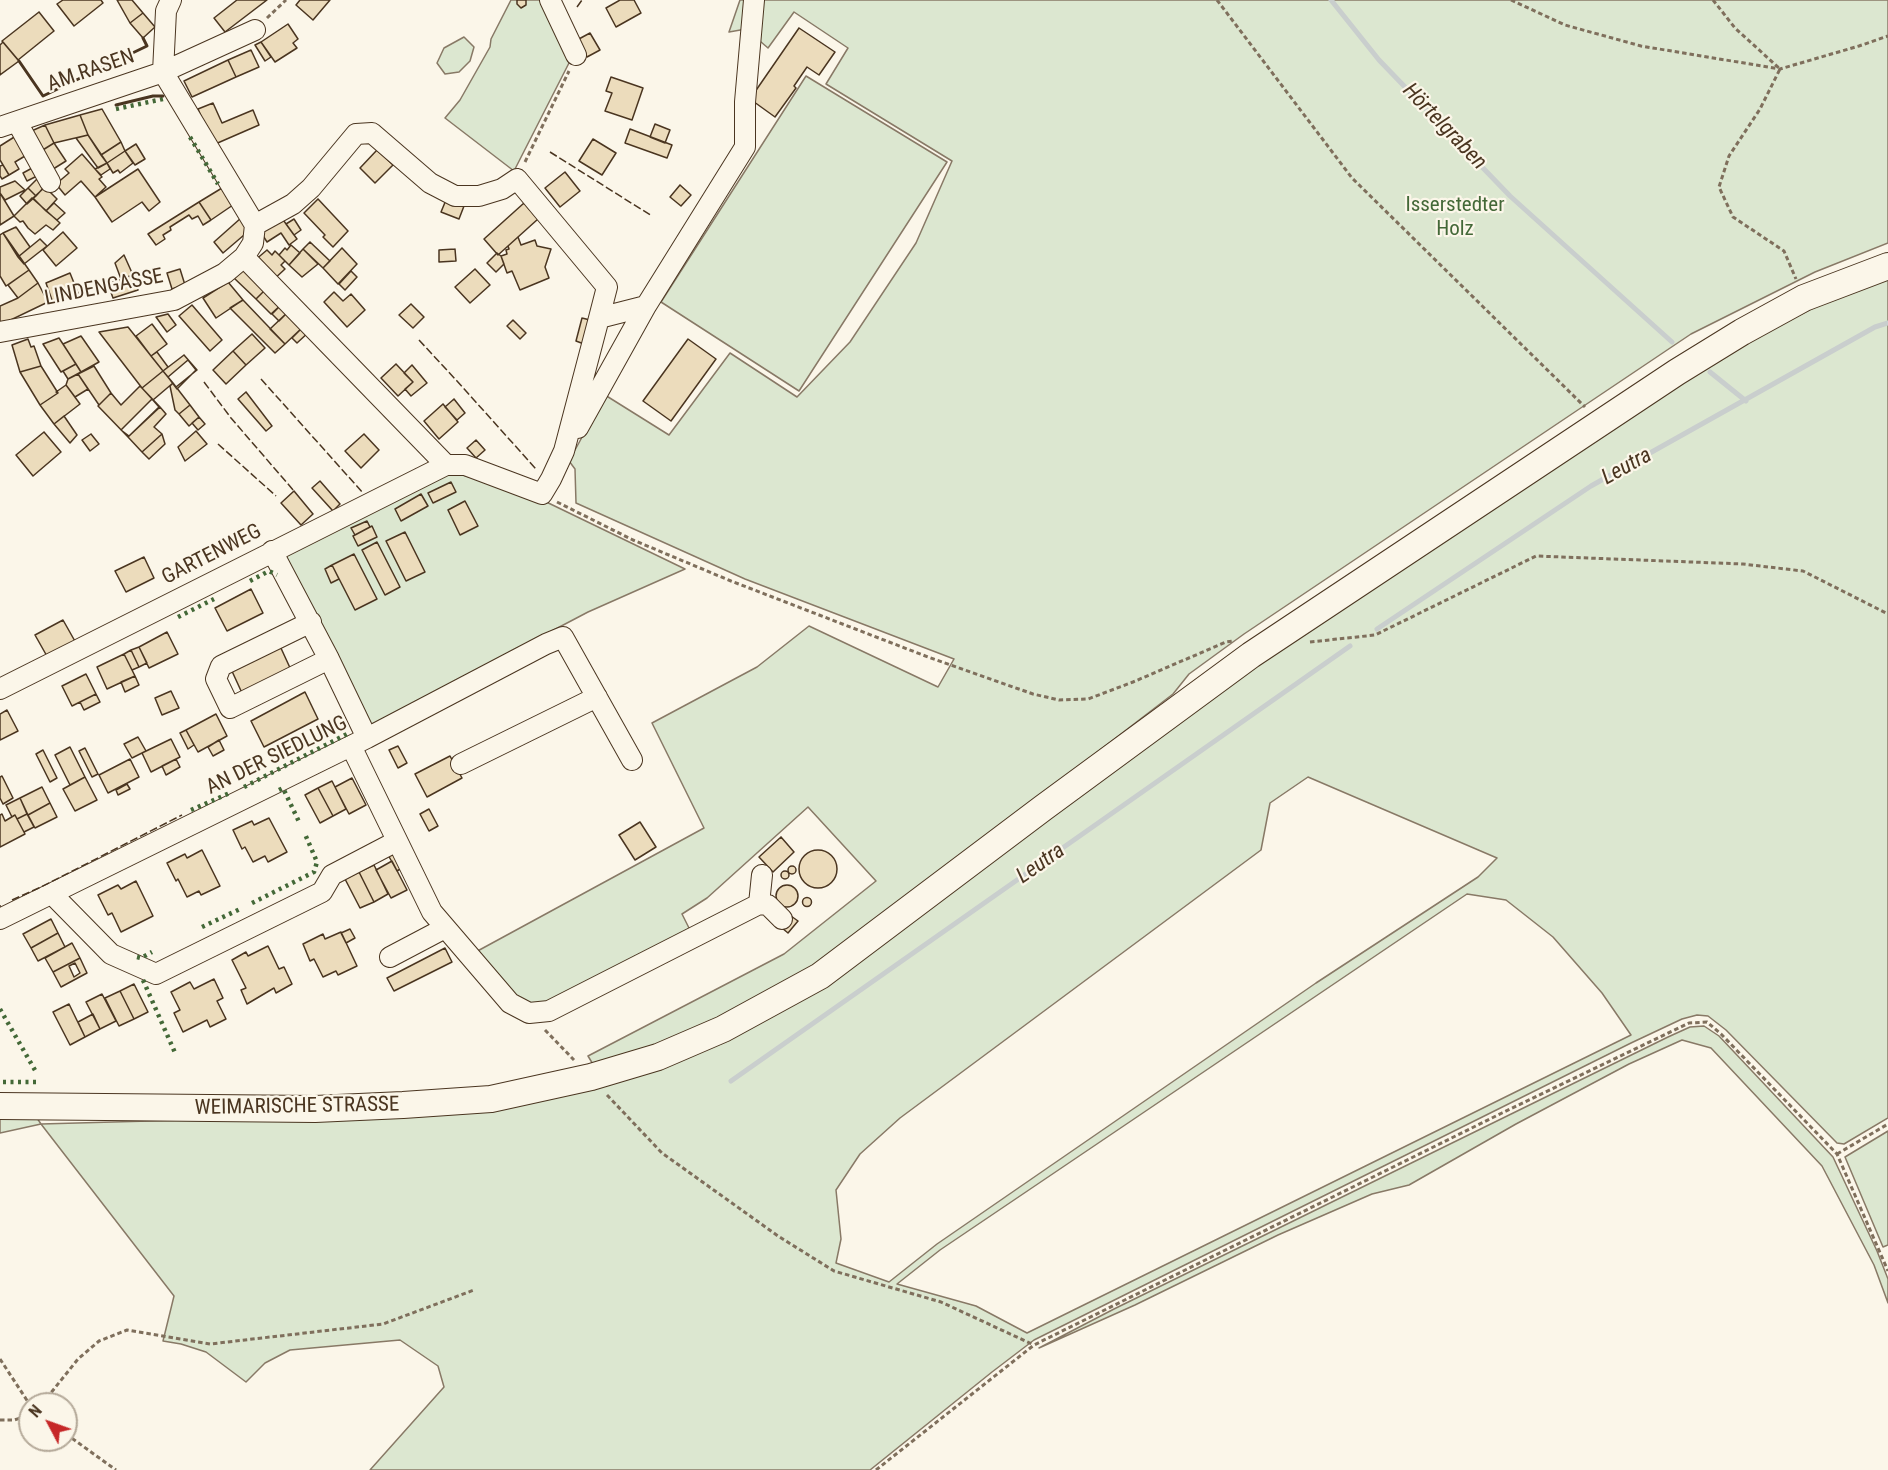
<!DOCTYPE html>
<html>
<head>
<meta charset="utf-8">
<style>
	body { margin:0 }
	#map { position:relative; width:1888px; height:1470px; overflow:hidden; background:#fbf6e9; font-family:"Roboto Condensed",sans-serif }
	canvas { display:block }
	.north { position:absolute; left:18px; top:1392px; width:60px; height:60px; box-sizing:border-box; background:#fbf6e9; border:2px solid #b4a999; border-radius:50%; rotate:311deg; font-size:16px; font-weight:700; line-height:24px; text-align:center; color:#4a3520 }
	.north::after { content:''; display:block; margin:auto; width:21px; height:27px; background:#c62828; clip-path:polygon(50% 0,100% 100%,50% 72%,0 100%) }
</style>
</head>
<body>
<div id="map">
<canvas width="1888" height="1470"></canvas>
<div class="north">N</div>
</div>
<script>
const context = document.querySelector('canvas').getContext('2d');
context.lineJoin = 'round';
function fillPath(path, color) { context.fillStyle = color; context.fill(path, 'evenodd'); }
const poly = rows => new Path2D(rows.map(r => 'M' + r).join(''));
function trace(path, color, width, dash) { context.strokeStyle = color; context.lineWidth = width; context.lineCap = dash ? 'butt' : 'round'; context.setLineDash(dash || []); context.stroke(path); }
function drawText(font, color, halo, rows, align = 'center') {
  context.font = font + ' "Roboto Condensed",sans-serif'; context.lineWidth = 4.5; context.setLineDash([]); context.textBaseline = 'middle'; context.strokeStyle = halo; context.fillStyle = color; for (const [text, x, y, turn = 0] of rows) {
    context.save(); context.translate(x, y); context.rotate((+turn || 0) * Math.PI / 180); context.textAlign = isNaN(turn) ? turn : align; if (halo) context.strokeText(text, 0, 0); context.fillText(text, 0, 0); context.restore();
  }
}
const green = poly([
	[511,0,539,0,542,3,570,61,514,171,445,118,460,100,490,47,491,39,511,0],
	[740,0,1888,0,1888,243,1815,272,1691,334,1244,634,1189,674,1173,694,816,968,720,1018,654,1048,594,1066,588,1056,784,954,876,881,808,807,707,898,682,914,692,934,546,1006,531,1008,510,998,472,954,704,828,652,723,757,667,809,626,938,687,954,659,745,579,576,503,575,469,569,461,605,395,669,435,730,353,797,397,850,342,916,243,952,161,826,84,848,48,794,12,768,48,746,29,729,32,740,0],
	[464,37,474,47,470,61,459,72,445,74,437,63,444,48,464,37],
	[806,76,947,162,799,391,661,302,806,76],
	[1888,279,1888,1118,1844,1144,1837,1143,1726,1030,1708,1016,1697,1015,1682,1019,1631,1043,1034,1340,992,1372,870,1470,370,1470,444,1387,438,1366,400,1340,290,1350,265,1363,246,1382,206,1352,181,1344,163,1341,174,1296,41,1124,0,1133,0,1115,35,1115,41,1124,403,1114,731,1037,1199,705,1608,430,1730,350,1821,304,1888,279],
	[1308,777,1497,858,1478,877,1316,983,937,1244,889,1282,836,1263,841,1239,836,1190,860,1154,900,1118,1261,850,1270,803,1308,777],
	[1467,894,1506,900,1553,937,1602,993,1631,1035,1027,1333,976,1306,897,1284,940,1250,1467,894],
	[445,473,463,475,536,497,685,569,588,612,369,727,282,556,445,473],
	[1704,1026,1719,1036,1833,1157,1877,1251,1888,1279,1888,1303,1874,1265,1822,1166,1711,1048,1682,1040,1629,1064,1516,1124,1409,1185,1372,1194,1278,1235,1135,1305,1039,1348,1114,1309,1668,1037,1690,1027,1704,1026],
	[1888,1131,1888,1245,1883,1247,1845,1157,1888,1131]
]);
fillPath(green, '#dce7d0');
trace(green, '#887966', 1.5);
trace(poly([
	[1331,0,1379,60,1510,196,1672,342],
	[1710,372,1746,401],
	[1377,629,1591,486,1875,327,1888,323],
	[731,1081,1350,646]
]), '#c9cecd', 5);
const building = poly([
	[63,0,101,0,103,3,74,26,57,4,63,0],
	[117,0,132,0,143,13,130,23,117,0],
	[237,0,267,0,225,32,214,18,237,0],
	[300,0,330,0,313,20,296,5,300,0],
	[517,0,526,0,526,5,521,8,517,4,517,0],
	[620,0,634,0,641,13,616,27,606,8,620,0],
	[39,12,54,31,18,60,2,41,39,12],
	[143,13,155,27,143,38,130,23,143,13],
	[288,24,298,39,293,43,297,48,275,62,261,42,288,24],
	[799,28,835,52,819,75,807,67,794,86,796,88,775,117,750,99,799,28],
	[590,33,600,50,587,57,577,40,590,33],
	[3,42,19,61,0,75,0,45,3,42],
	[261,42,271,57,265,61,255,45,261,42],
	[251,50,259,67,236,77,228,60,251,50],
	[228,60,236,77,192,97,184,81,228,60],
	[611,77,643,88,632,120,605,111,612,93,606,91,611,77],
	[213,103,222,123,253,110,259,125,213,145,198,109,213,103],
	[102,109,121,142,101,155,88,135,80,115,102,109],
	[80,115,88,135,54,143,45,125,80,115],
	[655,124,670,130,665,143,650,137,655,124],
	[45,125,54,143,38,153,27,133,45,125],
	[630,129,672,145,667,158,625,143,630,129],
	[19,134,30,153,15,162,19,169,9,175,0,160,0,146,19,134],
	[88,135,107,163,98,168,76,138,88,135],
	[593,139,616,153,602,175,579,161,593,139],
	[121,142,125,151,107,163,101,155,121,142],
	[54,143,66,161,50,171,38,153,54,143],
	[136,144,145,159,135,165,125,151,136,144],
	[377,150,393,165,375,183,360,168,377,150],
	[125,151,133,163,120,173,118,170,113,173,107,163,125,151],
	[82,154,102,177,99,179,106,187,95,197,81,181,65,195,56,184,69,173,65,169,82,154],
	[107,163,110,169,101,175,95,169,107,163],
	[3,165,9,175,2,179,0,176,0,166,3,165],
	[34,167,39,175,27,181,23,173,34,167],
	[138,169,160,202,149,211,142,202,112,222,95,197,138,169],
	[565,172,580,191,560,207,545,188,565,172],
	[38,178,45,186,36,196,28,188,38,178],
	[15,181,25,190,5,200,0,193,0,187,15,181],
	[680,185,691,195,681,206,670,197,680,185],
	[45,187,57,199,46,211,33,198,45,187],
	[28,188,36,196,27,204,20,196,28,188],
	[222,188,233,205,211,220,199,202,222,188],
	[0,193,14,216,0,225,0,193],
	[32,198,60,223,53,230,46,225,35,234,28,228,23,221,20,222,14,216,32,198],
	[318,199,348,231,333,247,323,237,325,235,304,213,318,199],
	[446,200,464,206,459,219,441,212,446,200],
	[199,202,211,220,203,225,198,216,192,219,189,215,170,227,171,230,163,235,165,239,156,245,148,234,199,202],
	[54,203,65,213,57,220,46,211,54,203],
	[524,203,538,219,498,255,484,239,524,203],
	[281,217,297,239,289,245,281,233,267,242,260,231,281,217],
	[241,218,251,229,223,253,214,242,241,218],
	[294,219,301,230,294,235,286,224,294,219],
	[16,227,30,247,18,257,3,233,16,227],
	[63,232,77,248,56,266,43,250,63,232],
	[3,233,29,270,6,286,0,276,0,235,3,233],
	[518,237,521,245,535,240,537,246,551,249,545,267,549,278,520,290,512,271,507,273,501,256,507,254,506,250,509,249,508,246,518,237],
	[40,239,47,246,24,264,18,257,40,239],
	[310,242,330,261,323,268,303,249,310,242],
	[291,245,300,253,289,265,279,255,285,248,287,250,291,245],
	[342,248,357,264,338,284,323,268,342,248],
	[303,249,318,264,302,277,289,265,303,249],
	[455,249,456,261,439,262,439,250,455,249],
	[267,250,272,255,275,251,285,261,281,265,285,269,272,281,254,261,267,250],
	[497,253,501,256,504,264,496,272,487,263,497,253],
	[124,255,133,275,121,279,115,263,124,255],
	[246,266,267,288,256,299,234,278,246,266],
	[180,269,185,285,172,289,167,273,180,269],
	[475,269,490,285,470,303,455,287,475,269],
	[29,270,38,283,18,298,8,285,29,270],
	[351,271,357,277,345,290,339,284,351,271],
	[70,273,78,293,53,303,46,283,70,273],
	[133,275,138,290,113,298,108,284,133,275],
	[228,282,243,300,216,318,203,298,228,282],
	[38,283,48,302,0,325,0,306,18,298,38,283],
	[267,288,283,303,271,314,256,299,267,288],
	[334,292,343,301,351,294,365,310,347,327,324,302,334,292],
	[243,300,285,344,275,353,230,308,243,300],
	[283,303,290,310,279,321,272,314,283,303],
	[411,304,424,317,413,328,399,315,411,304],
	[192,305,222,340,210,351,179,316,192,305],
	[290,310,305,325,285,344,270,329,290,310],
	[168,314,176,325,167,332,156,317,168,314],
	[582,318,590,320,584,344,576,341,582,318],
	[513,320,526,333,520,339,507,326,513,320],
	[152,324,167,344,151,356,136,336,152,324],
	[305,325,310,331,297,343,292,338,305,325],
	[128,327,163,371,142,388,99,332,128,327],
	[252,334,265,348,246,365,233,351,252,334],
	[81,336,99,362,81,372,63,344,81,336],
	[59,338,76,364,61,372,43,344,59,338],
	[28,339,31,347,34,346,41,366,20,372,12,345,28,339],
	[688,339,716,359,671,421,643,401,688,339],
	[233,351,246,365,226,384,213,370,233,351],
	[157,352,168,367,163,371,151,356,157,352],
	[184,355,197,370,176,387,163,371,184,355],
	[188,360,196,370,177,389,168,377,188,360],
	[76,364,81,372,68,379,63,371,76,364],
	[396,364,413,382,398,396,381,378,396,364],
	[412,365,427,383,411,396,405,389,413,382,404,373,412,365],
	[41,366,58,393,40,405,20,372,41,366],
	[94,366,111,393,99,405,78,374,94,366],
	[163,371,173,383,153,400,142,388,163,371],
	[78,374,88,389,75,397,66,385,68,379,78,374],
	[173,383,190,405,179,414,175,410,170,386,173,383],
	[66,385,80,404,54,424,40,405,58,393,56,392,66,385],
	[140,386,160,407,128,437,98,406,111,393,121,405,140,386],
	[246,392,272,426,266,431,238,399,246,392],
	[152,399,159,407,129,436,121,430,152,399],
	[454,399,465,413,457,420,445,407,454,399],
	[443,404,458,422,439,439,424,421,443,404],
	[190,405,199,417,189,426,179,414,190,405],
	[160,407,166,414,154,427,162,434,142,452,128,437,160,407],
	[64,416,77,435,70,443,54,424,64,416],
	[199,417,205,424,198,430,192,423,199,417],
	[196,431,207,444,185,461,178,447,196,431],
	[44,432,61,452,33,476,16,455,44,432],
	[91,434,99,444,90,451,82,440,91,434],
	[162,434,165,444,149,459,142,452,162,434],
	[364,434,379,450,361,468,345,451,364,434],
	[476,440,485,450,476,458,467,448,476,440],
	[320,481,340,504,333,511,312,488,320,481],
	[451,482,456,492,433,503,428,493,451,482],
	[294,491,313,514,301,525,281,503,294,491],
	[421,494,428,506,401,521,395,509,421,494],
	[465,501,478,526,460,535,448,510,465,501],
	[367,521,370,527,355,535,351,528,367,521],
	[372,526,377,537,358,546,353,536,372,526],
	[405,532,425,572,406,581,386,541,405,532],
	[377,542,400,587,385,595,362,550,377,542],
	[354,554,377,599,355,610,332,565,354,554],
	[144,557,154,578,126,592,115,571,144,557],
	[332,565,339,579,331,583,325,569,332,565],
	[251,589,263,613,227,631,215,608,251,589],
	[63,620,76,643,48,658,35,635,63,620],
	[167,632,178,654,149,668,139,647,167,632],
	[280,646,291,670,242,693,231,669,280,646],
	[139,647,147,663,139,667,131,650,139,647],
	[131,650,139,667,132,670,124,654,131,650],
	[124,654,135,676,107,689,97,667,124,654],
	[86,674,96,694,72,706,62,686,86,674],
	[135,676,139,685,125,692,121,682,135,676],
	[171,691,179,708,162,715,155,698,171,691],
	[305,692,318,719,264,747,251,721,305,692],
	[96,694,100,702,84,710,80,702,96,694],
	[7,710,18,731,0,740,0,714,7,710],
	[216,714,227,736,198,752,186,730,216,714],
	[186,730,194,745,188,749,180,733,186,730],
	[138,737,146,751,132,758,124,744,138,737],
	[171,739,180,757,151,772,142,753,171,739],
	[219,740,224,750,213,756,208,747,219,740],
	[398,746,407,763,398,768,389,750,398,746],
	[70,747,85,777,70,785,55,755,70,747],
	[85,748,98,774,92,777,79,751,85,748],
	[43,750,57,778,50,782,36,754,43,750],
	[450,756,462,778,427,797,415,774,450,756],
	[130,759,139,777,108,793,99,775,130,759],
	[176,759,180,767,166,775,162,766,176,759],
	[2,776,13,798,3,804,0,798,0,777,2,776],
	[85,777,97,800,75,811,63,789,85,777],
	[352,778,366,805,349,814,335,787,352,778],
	[332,781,346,809,333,816,318,788,332,781],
	[127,784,130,789,118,795,116,790,127,784],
	[42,787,50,803,28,815,20,798,42,787],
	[318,788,333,816,320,823,305,795,318,788],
	[20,798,27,814,17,819,15,815,12,817,6,805,20,798],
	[50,803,57,817,35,828,28,815,50,803],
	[429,809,438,826,429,831,420,814,429,809],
	[2,814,5,821,15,815,25,834,0,847,0,815,2,814],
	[27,814,34,827,24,832,17,819,27,814],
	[269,818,287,852,268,862,265,856,253,862,245,847,242,849,233,830,252,821,254,825,269,818],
	[640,822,656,847,635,860,619,835,640,822],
	[781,837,794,852,773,872,759,857,781,837],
	[395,849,405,866,397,871,387,853,395,849],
	'799 869a19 19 0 1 1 38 0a19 19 0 1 1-38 0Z',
	[202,850,220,886,201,895,199,891,187,897,178,879,176,881,167,863,185,854,187,858,202,850],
	[392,861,407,890,391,898,376,870,392,861],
	[374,865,388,894,374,902,359,872,374,865],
	'788 870a4 4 0 1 1 8 0a4 4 0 1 1-8 0Z',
	'781 875a4 4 0 1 1 8 0a4 4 0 1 1-8 0Z',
	[359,872,374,902,360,908,345,879,359,872],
	[136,881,153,916,121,932,112,913,108,915,98,895,118,885,121,889,136,881],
	'776 896a11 11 0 1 1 22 0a11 11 0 1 1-22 0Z',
	'802.5 902a4.5 4.5 0 1 1 9 0a4.5 4.5 0 1 1-9 0Z',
	[791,916,798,921,788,933,782,928,791,916],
	[51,919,58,933,31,948,23,934,51,919],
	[350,929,355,938,346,943,341,933,350,929],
	[341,932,357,966,338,975,336,971,323,977,314,959,310,961,303,944,323,934,325,939,341,932],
	[58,933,65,947,38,961,31,948,58,933],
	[72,943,80,958,53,972,45,958,72,943],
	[268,946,279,969,284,967,292,984,276,993,274,988,247,1004,241,990,246,988,232,960,246,952,248,956,268,946],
	[445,948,452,962,394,991,387,978,445,948],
	[80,958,87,973,61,987,53,972,80,958],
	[75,963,80,973,74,977,69,966,75,963],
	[214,979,223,998,217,1001,226,1019,210,1027,207,1020,183,1032,174,1013,180,1010,171,992,190,982,194,989,214,979],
	[134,984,148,1012,134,1019,120,991,134,984],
	[120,991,134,1019,119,1026,105,998,120,991],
	[102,994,116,1021,100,1029,86,1002,102,994],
	[69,1004,85,1037,70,1045,53,1012,69,1004],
	[93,1014,100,1029,85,1037,78,1022,93,1014]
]);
fillPath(building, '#ecdcbc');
trace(building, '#4a3520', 1.5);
const minor = poly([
	[550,0,576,55],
	[17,122,50,182],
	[0,127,163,72,166,11,171,0],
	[255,225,293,204,311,188,356,134,372,133,430,183,455,196,479,196,502,189,517,179,607,287,599,318,646,306],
	[244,257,446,465,465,465,542,494,551,479,564,451,599,318],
	[0,332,174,300,225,273,244,257,253,243,255,225,163,72,255,30],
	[578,428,646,306,745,147,745,102,754,0],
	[311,622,221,666,216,679,230,708,329,659],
	[0,689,446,465],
	[367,738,546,644,563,637,632,760],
	[351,746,432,912,510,1003,529,1013,549,1011,759,904,762,875],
	[461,764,597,697],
	[52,894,111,954,156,974,322,892,332,875,397,841],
	[759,904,768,905,782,919],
	[0,919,367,738,329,659,272,551],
	[390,957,445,928]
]);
const major = poly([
	[0,1106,315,1109,403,1105,491,1099,591,1077,658,1057,723,1029,820,976,1043,808,1251,655,1677,372,1742,332,1804,298,1888,266]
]);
trace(minor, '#4a3520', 22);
trace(major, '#4a3520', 28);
trace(poly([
	[1217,0,1352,178,1585,407],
	[1511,0,1565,25,1641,46,1780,69,1859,46,1888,36],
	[1713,0,1735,28,1780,69,1760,109,1729,156,1719,187,1733,217,1784,251,1796,279],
	[267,18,286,0],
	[525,162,569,71],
	[557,502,633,540,731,581,928,657,1033,694,1059,700,1088,699,1133,682,1226,642,1233,641],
	[1310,642,1375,635,1536,556,1743,564,1803,571,1888,614],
	[545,1030,574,1060],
	[607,1095,662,1153,778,1236,834,1271,941,1302,1034,1345],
	[1837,1154,1888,1124],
	[0,1359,30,1405],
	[42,1404,78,1359,99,1341,127,1330,210,1344,383,1324,474,1290],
	[0,1420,14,1420,30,1415],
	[66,1434,116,1470],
	[876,1470,1034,1345,1502,1113,1689,1023,1707,1022,1721,1034,1837,1154,1888,1271]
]), '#7f6f5c', 3, [4.5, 3]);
trace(minor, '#fbf6e9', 20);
trace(major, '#fbf6e9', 26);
trace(poly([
	[116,109,163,99],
	[190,137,218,184],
	[250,581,269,571,277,575],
	[178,617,214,599],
	[244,787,347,734],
	[279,790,283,788,300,824],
	[191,810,232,792],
	[252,903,314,872,317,862,305,834],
	[202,927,240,909],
	[137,957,141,958,152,952],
	[143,980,176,1055],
	[0,1009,36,1072],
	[3,1082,37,1082]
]), '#436837', 4.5, [3, 4.5]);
trace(poly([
	[577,7,582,0],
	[550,152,652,216],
	[419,340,457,381,536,469],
	[261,379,363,493],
	[204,382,231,418,294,491],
	[218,444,276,496],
	[12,900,41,887,182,815],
	[0,906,1,906]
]), '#4a3520', 1.5, [8, 3]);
trace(poly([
	[19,61,43,96,147,46,143,38],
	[116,105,153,96,163,96]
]), '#4a3520', 3);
drawText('21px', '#4a3520', '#fbf6e9', [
	["AM RASEN",91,71,-19],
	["LINDENGASSE",104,288,-11],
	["GARTENWEG",212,555,-27],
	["AN DER SIEDLUNG",277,756,-26],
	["WEIMARISCHE STRASSE",297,1107,-1]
]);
drawText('21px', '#436837', '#fbf6e9', [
	["Isserstedter",1455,206],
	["Holz",1455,230]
]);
drawText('italic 22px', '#4a3520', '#fbf6e9', [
	["Hörtelgraben",1444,127,46],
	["Leutra",1627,467,-29],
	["Leutra",1041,864,-35]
]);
</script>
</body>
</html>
